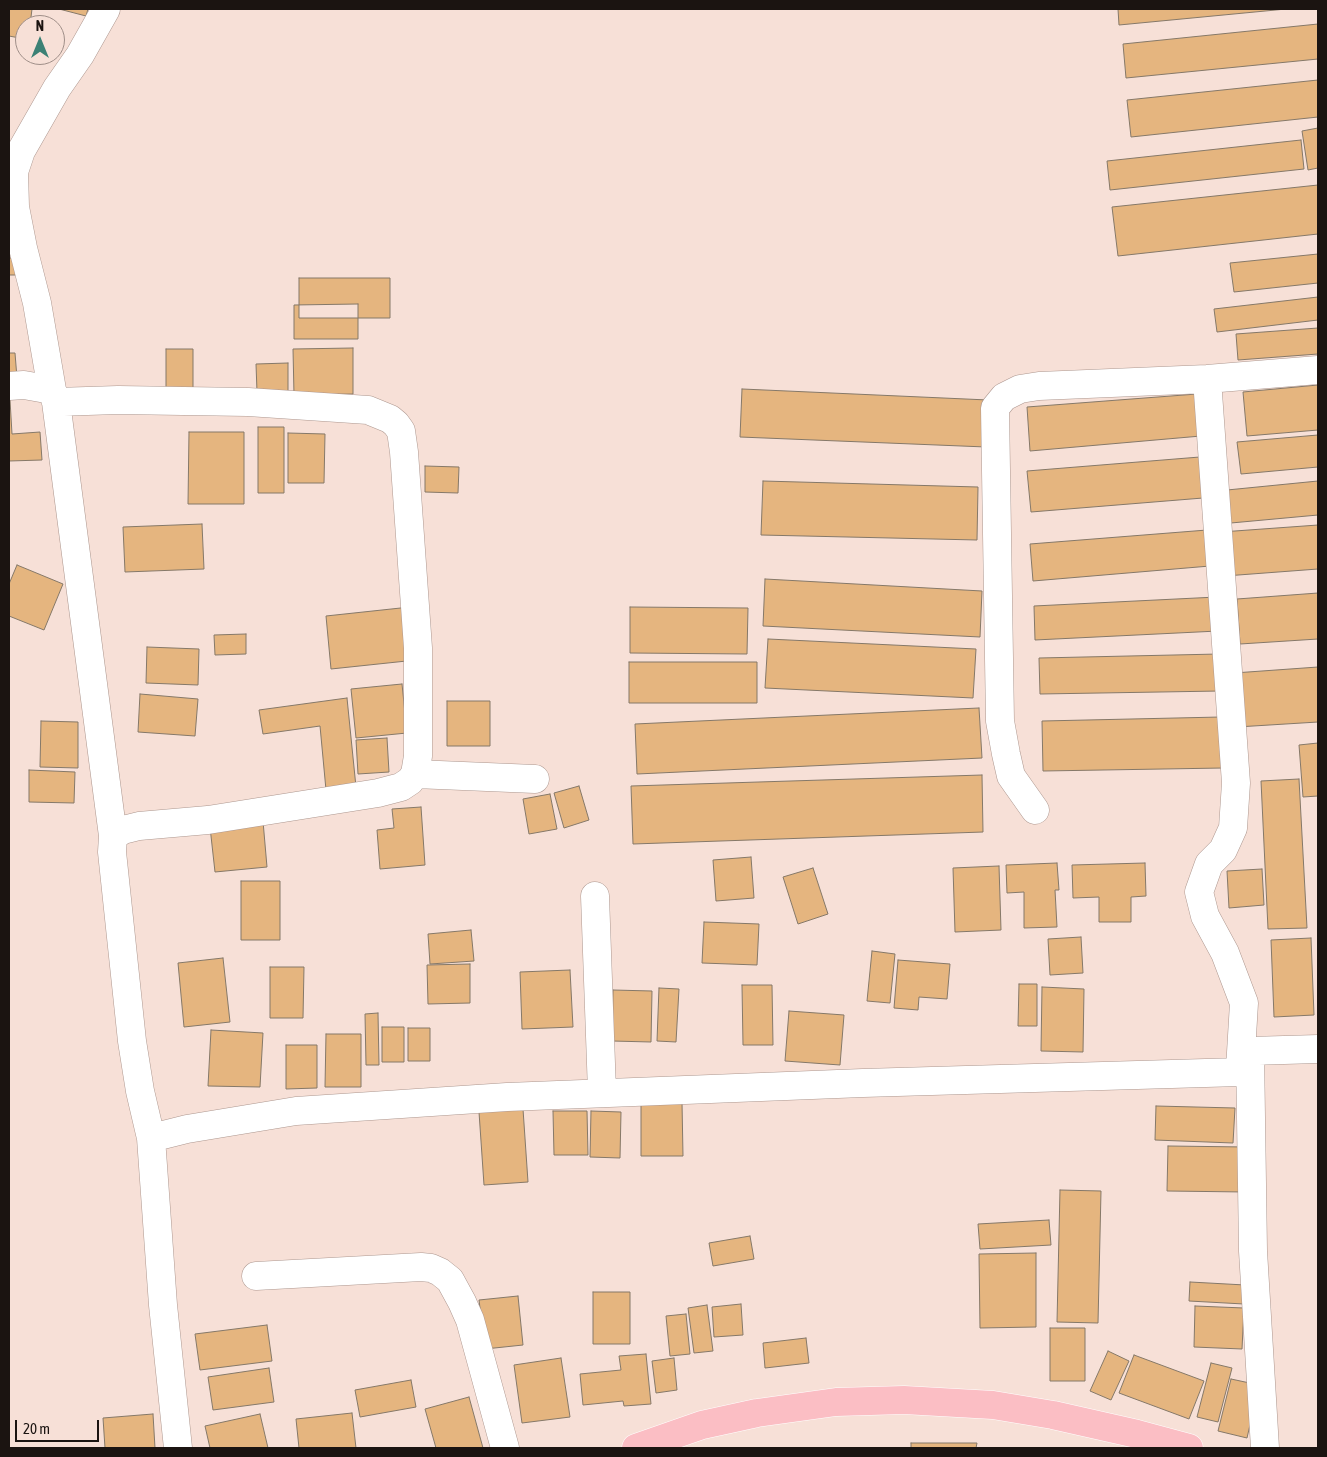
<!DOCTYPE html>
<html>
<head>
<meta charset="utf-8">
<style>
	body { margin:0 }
	#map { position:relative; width:1327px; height:1457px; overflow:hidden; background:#f7e0d7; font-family:"Asap Condensed",sans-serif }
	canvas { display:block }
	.frame { position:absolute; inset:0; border:10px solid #1b1411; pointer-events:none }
	.north { position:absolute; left:15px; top:15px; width:50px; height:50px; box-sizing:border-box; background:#f7e0d7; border:1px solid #9f8e88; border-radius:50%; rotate:0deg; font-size:14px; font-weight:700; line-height:20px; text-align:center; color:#1b1411 }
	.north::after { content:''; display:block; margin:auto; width:18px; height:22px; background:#3c8175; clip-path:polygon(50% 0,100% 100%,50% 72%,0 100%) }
	.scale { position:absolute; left:15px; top:1420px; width:84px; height:22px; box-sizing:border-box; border:2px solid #1b1411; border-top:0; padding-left:6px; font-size:15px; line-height:18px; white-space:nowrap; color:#1b1411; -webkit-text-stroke:4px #f7e0d7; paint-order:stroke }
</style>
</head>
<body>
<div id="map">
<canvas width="1327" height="1457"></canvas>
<div class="frame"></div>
<div class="north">N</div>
<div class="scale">20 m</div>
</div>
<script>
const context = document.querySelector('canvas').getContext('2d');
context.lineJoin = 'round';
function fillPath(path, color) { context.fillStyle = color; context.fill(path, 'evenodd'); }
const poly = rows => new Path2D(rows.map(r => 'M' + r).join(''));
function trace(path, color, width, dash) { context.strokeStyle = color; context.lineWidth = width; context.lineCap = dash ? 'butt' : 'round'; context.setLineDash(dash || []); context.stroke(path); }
const building = poly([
	[9,9,32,9,30,25,25,25,25,39,9,36,9,9],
	[59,9,88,9,86,16,59,9],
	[1118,9,1286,9,1119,25,1118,9],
	[1318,24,1318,59,1126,78,1123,44,1318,24],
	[1318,80,1318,117,1131,137,1127,100,1318,80],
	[1318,128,1318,168,1308,170,1302,131,1318,128],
	[1301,140,1304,169,1110,190,1107,161,1301,140],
	[1318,185,1318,234,1118,256,1112,207,1318,185],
	[1318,254,1318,283,1234,292,1230,263,1318,254],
	[9,258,20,258,20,275,9,275,9,258],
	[299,278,390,278,390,318,299,318,299,278],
	[1318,297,1318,320,1217,332,1214,309,1318,297],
	[358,304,358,339,294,339,294,305,358,304],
	[1318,328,1318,354,1238,360,1236,334,1318,328],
	[353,348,353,394,294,395,293,349,353,348],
	[166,349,193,349,193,388,166,388,166,349],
	[9,353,15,353,17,378,9,379,9,353],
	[288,363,288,391,257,392,256,364,288,363],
	[1318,385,1318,430,1247,436,1243,392,1318,385],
	[742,389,988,400,986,447,740,437,742,389],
	[1197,394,1201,436,1030,451,1027,407,1197,394],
	[9,400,10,400,12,434,40,432,42,460,9,461,9,400],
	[258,427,284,427,284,493,258,493,258,427],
	[189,432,244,432,244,504,188,504,189,432],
	[288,433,325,434,324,483,288,483,288,433],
	[1318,435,1318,467,1241,474,1237,442,1318,435],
	[1200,457,1203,498,1031,512,1027,471,1200,457],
	[425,466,459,467,458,493,425,492,425,466],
	[763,481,978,487,977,540,761,535,763,481],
	[1318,481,1318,515,1220,524,1217,491,1318,481],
	[202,524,204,569,125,572,123,527,202,524],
	[1318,525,1318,569,1225,576,1221,532,1318,525],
	[1207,530,1210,566,1033,581,1030,544,1207,530],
	[17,565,63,584,44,630,9,616,9,584,17,565],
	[765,579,982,591,980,637,763,626,765,579],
	[1318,593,1318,639,1240,644,1237,599,1318,593],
	[1217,597,1218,631,1035,640,1034,606,1217,597],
	[410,607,416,660,331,669,326,616,410,607],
	[630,607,748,608,747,654,630,653,630,607],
	[246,634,246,654,215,655,214,635,246,634],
	[768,639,976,649,973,698,765,688,768,639],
	[147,647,199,649,198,685,146,683,147,647],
	[1219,654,1220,691,1040,694,1039,658,1219,654],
	[629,662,757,662,757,703,629,703,629,662],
	[1318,667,1318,722,1237,727,1234,673,1318,667],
	[402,684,407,733,356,738,351,689,402,684],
	[140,694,198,699,195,736,138,732,140,694],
	[347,698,356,787,326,790,320,726,263,734,259,710,347,698],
	[447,701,490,701,490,746,447,746,447,701],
	[979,708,982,758,637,774,635,724,979,708],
	[1221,717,1223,768,1043,771,1042,721,1221,717],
	[41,721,78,722,78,768,40,767,41,721],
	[387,738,389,772,358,774,356,740,387,738],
	[1318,743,1318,796,1303,797,1299,745,1318,743],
	[29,770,75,772,74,803,29,802,29,770],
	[982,775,983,832,633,844,631,786,982,775],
	[1299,779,1307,928,1268,929,1261,781,1299,779],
	[579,786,589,820,564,828,554,793,579,786],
	[550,794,557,829,529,834,523,799,550,794],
	[421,807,425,865,380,869,377,830,394,828,392,809,421,807],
	[263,821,267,867,215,872,210,827,263,821],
	[751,857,754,898,716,901,713,860,751,857],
	[1057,863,1059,890,1055,890,1057,927,1024,928,1024,892,1007,893,1006,865,1057,863],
	[1145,863,1146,896,1131,897,1131,922,1099,922,1099,897,1073,898,1072,865,1145,863],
	[999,866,1001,930,955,932,953,868,999,866],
	[813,868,828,914,798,924,783,877,813,868],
	[1262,869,1264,905,1229,908,1227,871,1262,869],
	[241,881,280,881,280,940,241,940,241,881],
	[704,922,759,924,757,965,702,963,704,922],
	[471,930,474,961,430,964,428,934,471,930],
	[1081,937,1083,973,1050,975,1048,939,1081,937],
	[1311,938,1314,1015,1274,1017,1271,940,1311,938],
	[872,951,895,954,890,1003,867,1001,872,951],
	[223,958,230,1022,184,1027,178,963,223,958],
	[898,960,950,964,947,999,919,997,918,1010,894,1008,898,960],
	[470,964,470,1003,428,1004,427,965,470,964],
	[270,967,304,967,303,1018,270,1018,270,967],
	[570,970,573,1027,522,1029,520,972,570,970],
	[1019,984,1037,984,1037,1026,1018,1026,1019,984],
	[742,985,772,985,773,1045,743,1045,742,985],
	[1042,987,1084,989,1083,1052,1041,1051,1042,987],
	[659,988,679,989,676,1042,657,1041,659,988],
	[613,990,652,991,651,1042,612,1041,613,990],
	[789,1011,844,1015,840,1065,785,1061,789,1011],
	[378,1013,379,1065,366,1065,365,1014,378,1013],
	[382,1027,404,1027,404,1062,382,1062,382,1027],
	[408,1028,430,1028,430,1061,408,1061,408,1028],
	[211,1030,263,1033,260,1087,208,1086,211,1030],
	[326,1034,361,1034,361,1087,325,1087,326,1034],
	[286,1045,317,1045,317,1088,286,1089,286,1045],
	[682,1102,683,1156,641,1156,641,1103,682,1102],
	[1156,1106,1235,1108,1233,1143,1155,1140,1156,1106],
	[523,1109,528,1182,484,1185,479,1112,523,1109],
	[553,1111,587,1111,588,1155,554,1155,553,1111],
	[591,1111,621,1112,620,1158,590,1157,591,1111],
	[1168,1146,1246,1147,1245,1192,1167,1191,1168,1146],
	[1060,1190,1101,1191,1098,1323,1057,1322,1060,1190],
	[1049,1220,1051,1245,980,1249,978,1224,1049,1220],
	[750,1236,754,1259,713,1266,709,1243,750,1236],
	[1036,1253,1036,1327,980,1328,979,1254,1036,1253],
	[1190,1282,1245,1285,1244,1304,1189,1301,1190,1282],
	[593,1292,630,1292,630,1344,593,1344,593,1292],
	[518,1296,523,1345,485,1349,479,1300,518,1296],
	[741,1304,743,1335,714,1337,712,1307,741,1304],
	[707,1305,713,1351,694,1353,688,1308,707,1305],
	[1195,1306,1244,1308,1242,1349,1194,1347,1195,1306],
	[686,1314,690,1354,670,1356,666,1316,686,1314],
	[267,1325,272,1361,200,1370,195,1334,267,1325],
	[1050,1328,1085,1328,1085,1381,1050,1381,1050,1328],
	[806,1338,809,1363,765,1368,763,1343,806,1338],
	[1108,1351,1129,1361,1111,1400,1090,1391,1108,1351],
	[646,1354,651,1404,624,1406,623,1401,583,1405,580,1374,621,1370,619,1356,646,1354],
	[1134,1355,1204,1381,1189,1419,1119,1393,1134,1355],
	[561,1358,570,1417,522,1423,514,1365,561,1358],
	[674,1358,677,1390,656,1393,652,1361,674,1358],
	[1211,1363,1232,1368,1218,1422,1197,1417,1211,1363],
	[269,1368,274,1402,213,1410,208,1377,269,1368],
	[1231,1379,1259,1385,1247,1438,1218,1431,1231,1379],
	[411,1380,416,1407,360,1417,355,1390,411,1380],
	[469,1397,483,1448,436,1448,425,1409,469,1397],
	[352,1413,356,1448,299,1448,296,1419,352,1413],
	[153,1414,155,1448,105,1448,103,1418,153,1414],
	[260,1414,268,1448,210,1448,205,1426,260,1414],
	[911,1443,977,1443,976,1448,911,1448,911,1443]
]);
fillPath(building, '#e5b57f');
trace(building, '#857868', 1);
const minor = poly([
	[106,9,80,55,57,88,21,151,14,172,15,207,23,248,37,303,52,390,56,402,113,836,112,852,132,1041,140,1091,151,1138,163,1305,178,1448],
	[1207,379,1236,783,1233,828,1223,850,1209,864,1199,892,1205,916,1225,953,1244,1003,1240,1069],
	[9,386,24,385,52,390],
	[56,402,118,400,248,402,368,410,390,419,396,424,401,431,404,452,418,648,418,756,415,774,410,781,401,787,378,793,208,820,139,826,123,830,113,836],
	[415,774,535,779],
	[1035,810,1011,776,1006,754,1000,721,995,408,1004,397,1020,389,1039,386,1207,379,1318,370],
	[595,896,602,1092],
	[151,1138,187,1129,296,1111,507,1097,863,1083,1240,1072,1250,1051],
	[256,1276,421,1267,431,1268,440,1272,450,1280,462,1302,470,1320,505,1448],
	[1265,1448,1253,1251,1250,1051,1318,1049]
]);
const major = poly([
	[636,1448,702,1425,757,1413,836,1402,904,1400,993,1405,1053,1415,1137,1434,1189,1448]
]);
trace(minor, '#ad978f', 29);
trace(major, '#fff', 29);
trace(minor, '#fff', 28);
trace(major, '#fbbec4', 28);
</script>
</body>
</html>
